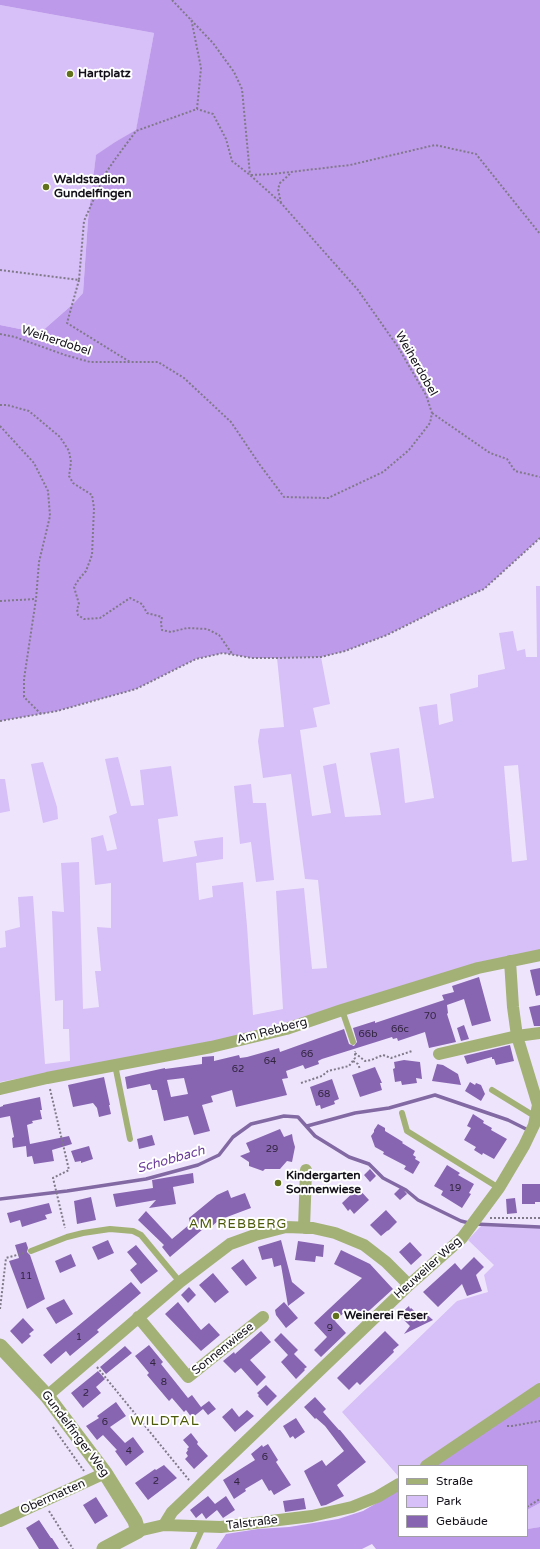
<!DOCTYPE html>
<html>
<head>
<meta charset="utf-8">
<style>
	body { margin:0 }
	#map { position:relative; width:540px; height:1549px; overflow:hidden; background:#eee5fc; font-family:"Varela Round",sans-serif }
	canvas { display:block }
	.legend { position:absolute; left:398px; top:1465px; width:130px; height:72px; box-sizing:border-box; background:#fff; border:1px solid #a19fa3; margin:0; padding:5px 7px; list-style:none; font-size:12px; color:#141019 }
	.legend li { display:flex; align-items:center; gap:8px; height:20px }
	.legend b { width:20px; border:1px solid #a19fa3 }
</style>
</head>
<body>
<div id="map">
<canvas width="540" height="1549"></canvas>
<ul class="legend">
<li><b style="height:5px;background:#a3b177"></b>Straße</li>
<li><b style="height:11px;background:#d7bff7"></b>Park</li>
<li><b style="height:11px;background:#8865b1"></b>Gebäude</li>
</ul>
</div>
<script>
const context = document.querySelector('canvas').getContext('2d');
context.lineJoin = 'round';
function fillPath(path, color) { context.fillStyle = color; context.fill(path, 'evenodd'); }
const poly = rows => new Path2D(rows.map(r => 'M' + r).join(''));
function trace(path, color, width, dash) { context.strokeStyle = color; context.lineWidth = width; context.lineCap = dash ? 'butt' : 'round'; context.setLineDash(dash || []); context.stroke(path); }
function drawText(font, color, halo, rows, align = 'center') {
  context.font = font + ' "Varela Round",sans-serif'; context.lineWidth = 4; context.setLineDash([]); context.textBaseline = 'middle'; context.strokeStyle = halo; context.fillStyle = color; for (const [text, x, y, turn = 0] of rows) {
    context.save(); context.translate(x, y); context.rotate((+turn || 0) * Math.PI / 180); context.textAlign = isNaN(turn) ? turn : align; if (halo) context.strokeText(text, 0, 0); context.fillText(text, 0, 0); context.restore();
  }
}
fillPath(poly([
	[0,5,154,33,136,131,115,142,96,156,88,220,83,293,73,304,40,333,0,325],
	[536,586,540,586,540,954,359,1006,211,1042,0,1082,0,948,6,947,5,931,20,927,18,897,33,896,45,1064,70,1061,69,1029,63,1029,63,1000,55,1001,52,911,64,912,61,863,79,862,83,1009,99,1007,95,971,101,971,97,927,111,928,111,883,95,885,91,838,103,835,107,851,117,849,109,816,117,813,105,759,118,757,131,806,144,805,140,770,171,766,178,816,158,819,163,862,197,856,194,841,223,837,223,859,196,863,199,900,213,897,212,886,243,882,247,926,253,1015,283,1009,276,891,304,888,312,969,327,968,318,880,305,879,291,774,263,778,258,741,260,729,284,727,277,658,321,657,330,704,313,708,317,727,300,730,312,816,331,813,323,766,336,763,345,817,381,815,370,753,399,748,405,803,434,798,419,707,437,704,439,725,453,721,450,694,478,687,478,675,505,669,499,633,513,631,517,651,525,649,526,657,537,657],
	[518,765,527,860,512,862,504,766],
	[43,762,57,807,58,819,43,823,31,764],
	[0,779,5,779,10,811,0,813],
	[251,784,253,803,266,803,274,880,256,882,251,842,240,844,234,786],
	[481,1226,540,1227,540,1394,434,1466,399,1466,399,1477,342,1412,457,1301,488,1292,484,1275,494,1265,468,1240],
	[540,1503,540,1527,527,1529,527,1510]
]), '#d7bff7');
fillPath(poly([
	[0,0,540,0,540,538,484,589,441,608,387,635,345,651,321,657,277,658,252,658,223,653,196,659,136,689,57,711,0,721,0,325,40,333,73,304,83,293,88,220,96,155,115,142,136,130,154,33,0,5],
	[540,1394,540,1503,527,1510,527,1466,434,1466],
	[399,1490,399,1536,527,1536,527,1529,540,1527,540,1549,376,1549,372,1544,362,1549,216,1549,226,1534,258,1529,289,1527,338,1519,363,1511]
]), '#be9aeb');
trace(poly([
	[307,1126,355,1113,389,1108,435,1095,508,1120,526,1129],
	[0,1199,67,1191,146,1179,198,1165,219,1155,233,1137,251,1124,284,1116,298,1117,315,1136,349,1157,369,1164,383,1178,406,1190,418,1200,461,1221,469,1223],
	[475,1224,540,1227]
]), '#8369a4', 3.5);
fillPath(poly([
	[540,968,540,995,536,996,530,970],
	[479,977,491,1021,472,1026,464,999,447,1005,448,1013,447,1014,456,1042,429,1048,425,1032,398,1041,397,1038,393,1039,392,1037,322,1059,318,1061,319,1064,305,1069,303,1065,286,1071,288,1078,282,1079,287,1095,236,1107,232,1090,211,1096,213,1102,202,1105,210,1131,194,1135,188,1116,164,1121,157,1090,152,1090,150,1084,127,1089,125,1077,133,1075,165,1068,165,1069,202,1064,202,1057,214,1056,214,1061,239,1055,240,1058,247,1057,279,1048,280,1052,344,1029,349,1044,354,1046,357,1042,353,1028,375,1021,375,1023,444,1000,442,995,454,992,452,986],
	[184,1078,188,1094,171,1097,167,1080],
	[540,1005,540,1026,534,1026,529,1007],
	[464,1025,469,1039,461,1041,457,1028],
	[510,1045,514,1061,496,1065,494,1059,492,1059,492,1057,467,1064,464,1056],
	[404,1060,420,1062,422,1079,416,1078,417,1083,402,1085,401,1081,395,1082,393,1069,395,1068,394,1062],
	[437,1064,443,1065,458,1074,461,1085,432,1081],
	[375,1067,382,1083,380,1083,382,1090,360,1097,352,1075],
	[104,1077,110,1105,109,1105,111,1114,99,1117,97,1108,93,1103,73,1107,68,1085],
	[332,1079,339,1099,334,1101,335,1104,321,1109,320,1105,316,1106,310,1087],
	[470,1082,475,1085,476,1083,481,1085,485,1094,481,1101,465,1091],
	[40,1097,42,1110,40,1110,42,1119,32,1121,33,1123,27,1125,30,1144,69,1136,72,1144,52,1150,54,1161,34,1164,32,1156,27,1157,26,1146,13,1148,12,1138,14,1137,10,1116,0,1118,0,1107,3,1106,3,1105],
	[473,1114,484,1121,483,1123,492,1128,491,1130,507,1139,494,1159,483,1153,482,1155,474,1150,476,1147,464,1140,471,1128,467,1126],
	[378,1124,385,1128,385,1131,403,1142,402,1143,415,1151,413,1155,416,1157,415,1159,420,1162,413,1174,404,1169,406,1166,383,1154,384,1152,375,1147,371,1136,374,1132,374,1130],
	[280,1129,284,1137,292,1134,293,1140,295,1147,292,1162,287,1161,280,1169,265,1169,263,1171,249,1166,249,1162,240,1156,250,1152,246,1143],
	[152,1135,155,1145,139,1149,137,1139],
	[89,1146,93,1159,81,1163,81,1161,75,1162,71,1151],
	[447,1165,460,1173,458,1175,474,1184,469,1193,471,1194,462,1208,441,1195,443,1191,434,1186],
	[370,1169,376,1176,370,1182,364,1175],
	[193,1173,194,1183,173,1187,176,1204,149,1208,156,1200,116,1207,113,1194,153,1188,152,1180],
	[522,1184,540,1184,540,1202,535,1202,535,1204,522,1204],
	[401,1187,407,1194,400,1200,394,1194],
	[358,1188,369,1200,354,1214,350,1209,348,1211,342,1203],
	[228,1190,231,1198,245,1193,251,1208,219,1220,211,1227,209,1224,170,1257,162,1247,164,1245,138,1220,146,1211,172,1239,190,1224,189,1218,217,1195],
	[91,1197,96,1220,77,1224,74,1201],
	[515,1198,517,1213,507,1214,506,1199],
	[49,1203,52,1213,45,1215,47,1219,22,1227,20,1220,10,1223,7,1213],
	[386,1210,397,1222,389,1230,387,1231,381,1236,370,1225],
	[108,1240,114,1253,98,1260,92,1247],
	[281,1240,292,1282,305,1293,288,1306,281,1265,274,1267,272,1258,262,1260,258,1247],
	[298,1241,324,1245,323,1257,316,1256,315,1262,295,1260],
	[26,1242,28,1248,27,1252,30,1255,45,1299,27,1309,9,1261,19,1258,15,1245],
	[410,1242,422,1255,411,1265,399,1252],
	[136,1245,158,1271,141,1284,130,1270,137,1264,127,1252],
	[341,1250,370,1264,393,1289,360,1319,357,1316,356,1317,348,1309,335,1321,346,1333,321,1357,314,1350,327,1337,314,1323,362,1278,334,1264],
	[71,1254,76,1266,60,1273,55,1261],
	[474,1257,484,1267,476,1275,482,1291,467,1296,462,1284,438,1307,423,1292,455,1263,461,1270],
	[243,1259,257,1278,246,1286,231,1268],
	[213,1273,229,1292,215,1303,199,1285],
	[131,1282,141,1293,97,1330,99,1332,70,1356,66,1351,51,1364,43,1355],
	[189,1287,196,1295,188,1303,181,1295],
	[64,1299,73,1314,56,1324,46,1308],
	[178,1302,201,1330,209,1323,220,1335,201,1351,165,1314],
	[284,1302,298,1318,286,1328,276,1315,275,1310],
	[409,1306,410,1309,411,1308,420,1316,424,1312,433,1320,404,1334,410,1326,399,1315],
	[23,1318,34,1330,29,1334,31,1336,22,1344,10,1331],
	[261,1331,271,1342,250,1360,266,1377,257,1386,241,1368,235,1373,223,1361,234,1352,235,1354],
	[385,1331,399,1345,393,1350,394,1352,360,1385,357,1382,349,1390,337,1378],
	[281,1333,298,1350,294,1354,307,1367,304,1369,305,1370,296,1379,281,1362,288,1355,274,1340],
	[149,1345,163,1362,161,1364,188,1398,192,1395,201,1407,209,1401,216,1409,208,1415,203,1409,192,1418,186,1410,184,1412,172,1398,169,1401,147,1375,149,1373,135,1356],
	[125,1346,132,1353,106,1374,100,1367],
	[98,1371,105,1379,96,1387,101,1393,83,1408,71,1393],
	[266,1385,277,1396,267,1406,258,1396,259,1395,257,1393],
	[315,1397,326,1409,323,1412,339,1430,340,1430,366,1462,337,1485,344,1496,326,1505,321,1506,304,1471,322,1460,326,1466,344,1451,325,1426,316,1418,315,1419,304,1407],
	[116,1402,126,1416,110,1427,125,1443,133,1437,144,1452,126,1466,115,1451,117,1450,103,1435,97,1440,86,1426,99,1418,97,1416],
	[232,1408,239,1417,247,1410,254,1416,235,1432,222,1417],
	[296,1418,305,1432,295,1439,293,1436,290,1438,283,1426],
	[191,1433,198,1442,197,1444,208,1456,194,1469,185,1459,188,1456,186,1453,188,1450,187,1449,189,1447,183,1440],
	[268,1444,278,1460,276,1462,291,1485,274,1495,271,1490,269,1491,262,1479,245,1489,246,1491,234,1499,223,1480,255,1460,251,1454,262,1445,263,1447],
	[164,1465,177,1478,148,1500,135,1483,155,1469,156,1470],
	[208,1496,215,1504,226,1496,235,1510,223,1518,217,1510,206,1519,202,1513,196,1518,190,1510],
	[96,1497,108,1516,95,1524,83,1505],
	[304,1498,306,1509,285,1512,283,1501],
	[39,1520,51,1538,52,1538,59,1549,39,1549,26,1528]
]), '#8865b1');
trace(poly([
	[172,0,213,43,234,72,242,89,250,175],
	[251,175,273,174,350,165,435,145,476,154,540,234],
	[281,203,278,189,280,183,291,173],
	[0,270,79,280,84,221,105,174,116,158,136,131,197,109,201,68,191,18],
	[79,280,67,323,130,362],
	[0,334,15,337,65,355,90,362,158,362,184,378,231,422,260,465,284,497,328,498,383,472,409,450,430,423,432,413,426,395,398,347,358,290,281,203,250,175,232,161,226,139,213,114,197,109],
	[0,405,7,405,29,411,60,437,69,451,71,462,69,476,73,483,92,495,94,508,92,555,86,571,79,579,74,587,79,604,77,609,78,615,84,619,100,618,130,598,142,604,147,613,162,617,161,623,162,630,171,632,187,628,207,629,219,635,233,655],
	[432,413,490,453,507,459,515,471,540,477],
	[0,426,34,463,48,491,50,516,39,562,36,599,24,679,24,697,41,714],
	[0,601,36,599],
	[0,721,57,711,136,689,196,659,223,653,252,658,277,658,321,657,345,651,387,635,441,608,484,589,540,538],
	[355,1053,365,1061,371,1060,383,1055,391,1058,412,1051],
	[353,1061,358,1064,360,1069],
	[301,1083,322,1076,328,1071,349,1066,355,1058,355,1051],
	[50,1089,69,1170,53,1178,65,1228],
	[490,1218,540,1218],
	[0,1309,6,1258,24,1253],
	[97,1367,189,1480],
	[507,1426,512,1426,540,1421],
	[53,1427,84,1471],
	[527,1507,540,1499],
	[49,1511,73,1549]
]), '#807989', 2, [2, 2]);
trace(poly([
	[342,1010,353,1042],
	[115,1065,130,1139],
	[492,1090,536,1117],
	[402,1113,407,1131,499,1188],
	[31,1251,67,1237,83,1233,110,1229,133,1231,141,1235,180,1282],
	[193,1549,203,1527]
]), '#a3b177', 6);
trace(poly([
	[439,1054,517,1036,540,1033],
	[0,1089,47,1078,211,1047,286,1029,342,1010,478,968,540,955],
	[304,1228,306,1170],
	[138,1317,188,1377,263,1317],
	[47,1396,180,1282,230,1244,255,1235,286,1227,313,1228,335,1233,364,1245,386,1262,409,1285],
	[426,1466,540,1389],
	[0,1521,105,1473],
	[164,1525,172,1512,196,1489,409,1285,462,1238,499,1188,524,1146,534,1125,538,1105,517,1036,513,1007,510,961],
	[138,1531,164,1525,221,1527,312,1516,352,1507,377,1497,399,1484]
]), '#a3b177', 12);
trace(poly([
	[0,1346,47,1396,105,1473,135,1521,138,1531,104,1549]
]), '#a3b177', 15);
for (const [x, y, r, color] of [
	[70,74,4,"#61711c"],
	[46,187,4,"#61711c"],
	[278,1183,4,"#61711c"],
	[336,1316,4,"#61711c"]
]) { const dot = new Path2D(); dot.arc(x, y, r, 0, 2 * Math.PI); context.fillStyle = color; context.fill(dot); trace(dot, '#fff', 1.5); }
drawText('10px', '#31253f', null, [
	["70",430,1016],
	["66c",400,1029],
	["66b",368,1034],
	["66",307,1054],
	["64",270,1061],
	["62",238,1069],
	["68",324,1094],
	["29",272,1149],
	["19",455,1188],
	["11",26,1276],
	["9",330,1328],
	["1",79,1337],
	["4",153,1363],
	["8",164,1382],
	["2",86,1393],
	["6",105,1422],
	["4",129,1451],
	["6",265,1457],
	["2",156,1481],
	["4",237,1482]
]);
drawText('bold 12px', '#141019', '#fff', [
	["Hartplatz",78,74],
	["Waldstadion",54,180],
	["Gundelfingen",54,194],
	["Kindergarten",286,1176],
	["Sonnenwiese",286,1190],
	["Weinerei Feser",344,1316]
], 'left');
drawText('12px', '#141019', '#fff', [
	["Weiherdobel",56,341,18],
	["Weiherdobel",416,364,60],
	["Am Rebberg",272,1031,-15],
	["Heuweiler Weg",428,1268,-42],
	["Sonnenwiese",223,1349,-39],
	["Gundelfinger Weg",75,1434,53],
	["Obermatten",53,1497,-24],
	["Talstraße",252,1523,-7]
]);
drawText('italic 13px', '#6b3c9a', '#fff', [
	["Schobbach",171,1160,-16]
]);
context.letterSpacing = '1px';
drawText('13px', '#4c5907', '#fff', [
	["AM REBBERG",238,1225]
]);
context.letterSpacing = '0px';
context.letterSpacing = '1px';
drawText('14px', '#4c5907', '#fff', [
	["WILDTAL",165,1421]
]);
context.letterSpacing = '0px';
</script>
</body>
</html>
